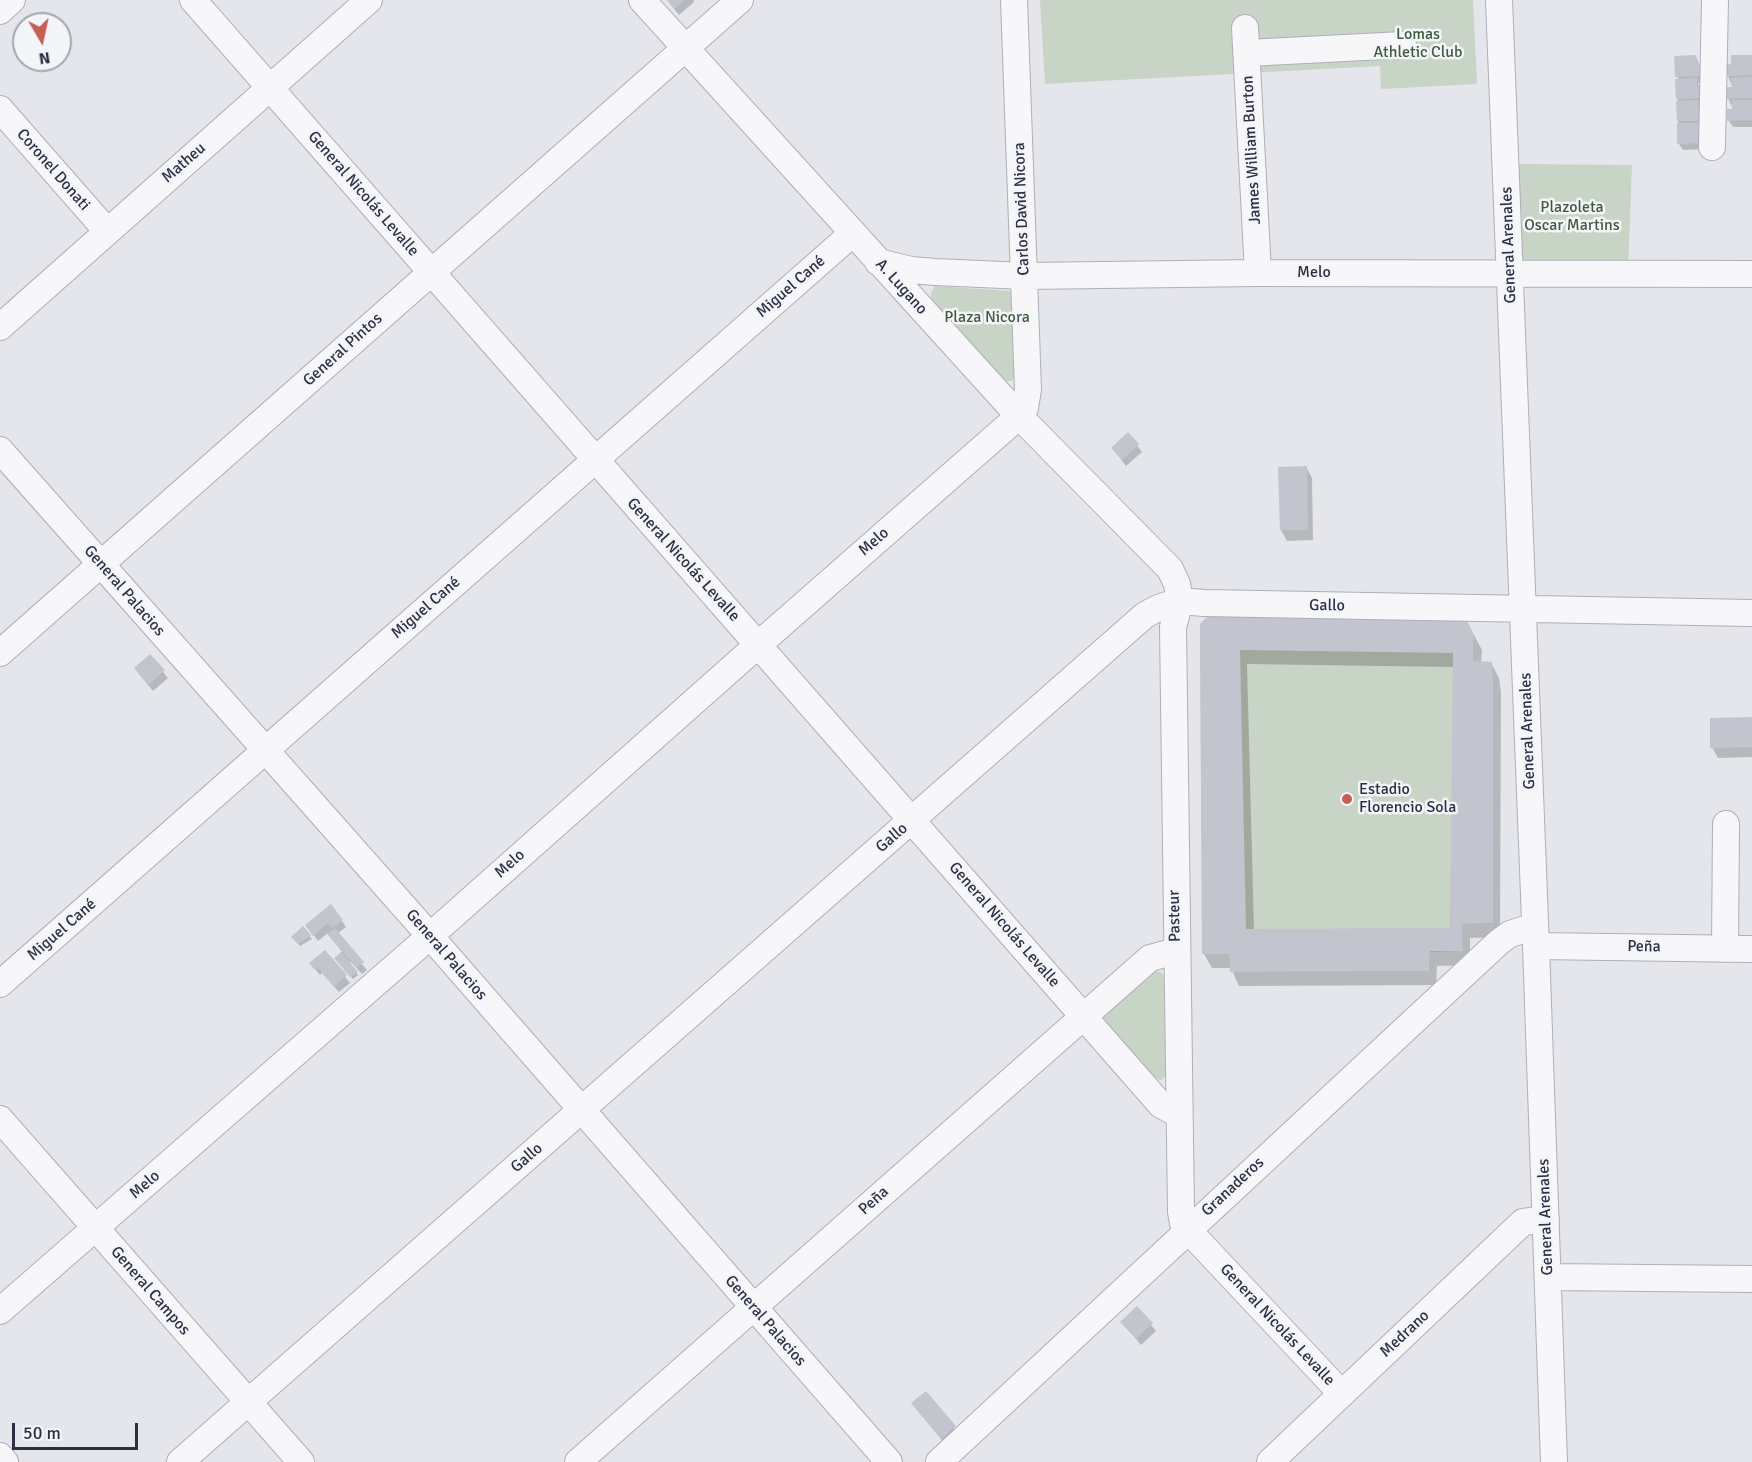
<!DOCTYPE html>
<html>
<head>
<meta charset="utf-8">
<style>
	body { margin:0 }
	#map { position:relative; width:1752px; height:1462px; overflow:hidden; background:#e5e6eb; font-family:Signika,sans-serif }
	canvas { display:block }
	.north { position:absolute; left:12px; top:12px; width:60px; height:60px; box-sizing:border-box; background:#f4f5f9; border:2px solid #a4a6b0; border-radius:50%; rotate:171deg; font-size:16px; font-weight:700; line-height:24px; text-align:center; color:#2d3043 }
	.north::after { content:''; display:block; margin:auto; width:21px; height:27px; background:#c55f55; clip-path:polygon(50% 0,100% 100%,50% 72%,0 100%) }
	.scale { position:absolute; left:12px; top:1423px; width:126px; height:27px; box-sizing:border-box; border:3px solid #2d3043; border-top:0; padding-left:8px; font-size:18px; line-height:21px; white-space:nowrap; color:#2d3043; -webkit-text-stroke:4px #f4f5f9; paint-order:stroke }
</style>
</head>
<body>
<div id="map">
<canvas width="1752" height="1462"></canvas>
<div class="north">N</div>
<div class="scale">50 m</div>
</div>
<script>
const context = document.querySelector('canvas').getContext('2d');
context.lineJoin = 'round';
function fillPath(path, color) { context.fillStyle = color; context.fill(path, 'evenodd'); }
const poly = rows => new Path2D(rows.map(r => 'M' + r).join(''));
function trace(path, color, width, dash) { context.strokeStyle = color; context.lineWidth = width; context.lineCap = dash ? 'butt' : 'round'; context.setLineDash(dash || []); context.stroke(path); }
function drawText(font, color, halo, rows, align = 'center') {
  context.font = font + ' Signika,sans-serif'; context.lineWidth = 5; context.setLineDash([]); context.textBaseline = 'middle'; context.strokeStyle = halo; context.fillStyle = color; for (const [text, x, y, turn = 0] of rows) {
    context.save(); context.translate(x, y); context.rotate((+turn || 0) * Math.PI / 180); context.textAlign = isNaN(turn) ? turn : align; if (halo) context.strokeText(text, 0, 0); context.fillText(text, 0, 0); context.restore();
  }
}
fillPath(poly([
	[1040,0,1473,0,1477,84,1381,89,1380,66,1045,84],
	[1513,164,1632,165,1628,270,1516,269],
	[935,286,1012,291,1016,373,1012,381,1006,381,931,301,931,293],
	[1210,614,1465,616,1474,635,1473,661,1492,662,1493,676,1493,923,1462,924,1463,951,1430,952,1429,971,1230,972,1229,954,1202,954,1200,624],
	[1150,971,1161,972,1166,980,1166,1076,1161,1080,1154,1078,1105,1025,1102,1017]
]), '#c7d4c6');
fillPath(poly([
	[667,0,693,0,694,2,679,15],
	[1752,56,1752,127,1733,127,1729,121,1734,111,1728,98,1733,88,1728,76],
	[1696,57,1706,82,1698,83,1706,105,1699,105,1707,127,1700,127,1708,149,1683,150,1679,144,1680,125,1678,121,1677,103,1679,102,1677,99,1677,80,1679,80,1677,76],
	[1128,434,1142,452,1126,466,1113,449],
	[1306,467,1312,478,1313,540,1287,541,1281,530],
	[1201,625,1473,633,1482,650,1481,663,1491,663,1499,678,1501,692,1500,937,1470,938,1470,965,1437,966,1436,985,1239,986,1231,968,1212,968,1204,954],
	[1247,664,1454,667,1451,930,1254,931],
	[150,656,168,678,153,691,135,669],
	[1752,719,1752,757,1718,758,1712,747],
	[342,921,346,927,337,934,367,970,362,974,351,962,349,964,358,975,353,979,336,958,342,952,328,933,318,941,307,926],
	[303,928,312,939,300,946,295,940],
	[325,952,350,983,339,992,322,973,320,975,311,964],
	[1137,1308,1156,1331,1141,1345,1122,1322],
	[926,1393,959,1434,946,1445,917,1410]
]), '#0003');
fillPath(poly([
	[667,0,685,0,674,9],
	[1696,55,1697,64,1702,64,1703,76,1675,77,1674,56],
	[1731,55,1752,55,1752,75,1727,76,1726,65,1731,64],
	[1752,77,1752,98,1727,99,1726,87,1732,87,1731,78],
	[1697,78,1697,87,1703,87,1703,98,1676,99,1675,79],
	[1698,100,1698,109,1703,109,1704,121,1677,121,1676,101],
	[1732,100,1752,100,1752,120,1727,121,1727,109,1732,109],
	[1677,123,1699,123,1699,132,1704,131,1705,143,1677,144],
	[1128,432,1139,444,1122,460,1111,448],
	[1307,466,1308,530,1280,530,1278,467],
	[1210,614,1465,616,1474,635,1473,661,1492,662,1493,676,1493,923,1462,924,1463,951,1430,951,1429,971,1230,972,1229,954,1202,954,1200,624],
	[1240,650,1453,653,1450,928,1246,929],
	[150,654,165,670,149,685,134,668],
	[1752,717,1752,747,1710,748,1710,718],
	[331,904,343,920,332,928,328,923,313,936,305,925],
	[303,926,311,935,298,944,291,937],
	[335,928,364,962,357,968,327,934],
	[325,950,347,975,334,987,318,968,315,970,309,963],
	[341,952,358,972,350,977,334,958],
	[1137,1306,1153,1323,1136,1339,1120,1322],
	[926,1391,956,1426,941,1439,911,1403]
]), '#c2c4ce');
const minor = poly([
	[193,0,1161,1105,1178,1114],
	[642,0,1019,416,1170,569,1177,584,1180,601,1173,627,1181,1212,1183,1223,1187,1229,1342,1394],
	[1499,0,1536,946,1554,1462],
	[0,11,12,0],
	[1245,28,1258,273],
	[1247,53,1403,45],
	[0,109,107,231],
	[1712,147,1715,0],
	[878,262,911,270,935,272,1025,276,1258,273,1752,274],
	[0,327,369,0],
	[0,450,430,936,889,1462],
	[0,653,740,0],
	[1536,946,1752,949],
	[1725,949,1726,824],
	[0,984,853,233],
	[0,1119,301,1462],
	[1548,1277,1752,1279],
	[0,1311,430,936,759,644,1019,416,1025,408,1028,389,1014,0],
	[0,1456,5,1462],
	[180,1462,1145,615,1158,608,1180,601,1204,603,1752,613],
	[578,1462,1150,958,1176,951],
	[939,1462,1499,942,1510,934,1535,926],
	[1270,1462,1523,1222,1546,1219]
]);
trace(minor, '#aeafb9', 28);
trace(minor, '#f7f7fa', 26);
for (const [x, y, r, color] of [
	[1347,799,6,"#c55f55"]
]) { const dot = new Path2D(); dot.arc(x, y, r, 0, 2 * Math.PI); context.fillStyle = color; context.fill(dot); trace(dot, '#f4f5f9', 2); }
drawText('16px', '#3c5d3d', '#f4f5f9', [
	["Lomas",1418,35],
	["Athletic Club",1418,53],
	["Plazoleta",1572,208],
	["Oscar Martins",1572,226],
	["Plaza Nicora",987,318]
]);
drawText('16px', '#2d3043', '#f4f5f9', [
	["James William Burton",1252,150,-93],
	["Matheu",184,163,-41],
	["Coronel Donati",53,170,49],
	["General Nicolás Levalle",363,194,49],
	["Carlos David Nicora",1022,209,-92],
	["General Arenales",1509,245,-92],
	["Melo",1314,273],
	["Miguel Cané",791,287,-41],
	["A. Lugano",901,287,48],
	["General Pintos",343,350,-42],
	["Melo",874,542,-41],
	["General Nicolás Levalle",683,560,48],
	["General Palacios",124,591,49],
	["Gallo",1327,606,1],
	["Miguel Cané",426,608,-41],
	["General Arenales",1528,731,-92],
	["Gallo",892,838,-41],
	["Melo",510,864,-42],
	["Pasteur",1175,916,-91],
	["General Nicolás Levalle",1004,925,49],
	["Miguel Cané",62,930,-41],
	["Peña",1644,947,1],
	["General Palacios",446,955,49],
	["Gallo",527,1158,-41],
	["Melo",145,1185,-41],
	["Granaderos",1233,1187,-43],
	["Peña",874,1201,-42],
	["General Arenales",1546,1217,-92],
	["General Campos",150,1291,49],
	["General Palacios",765,1321,49],
	["General Nicolás Levalle",1277,1325,47],
	["Medrano",1405,1334,-43]
]);
drawText('16px', '#2d3043', '#f4f5f9', [
	["Estadio",1359,790],
	["Florencio Sola",1359,808]
], 'left');
</script>
</body>
</html>
